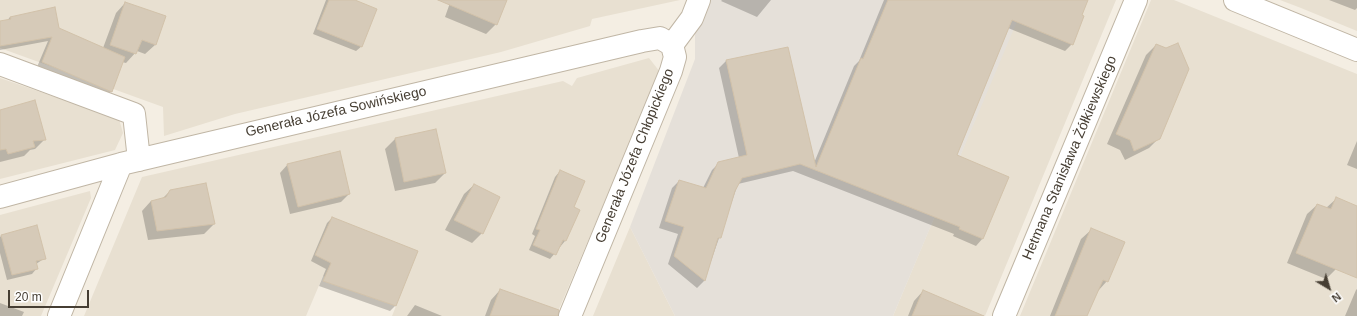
<!DOCTYPE html>
<html>
<head>
<meta charset="utf-8">
<style>
	body { margin:0 }
	#map { position:relative; width:1357px; height:316px; overflow:hidden; background:#f4eee3; font-family:Helvetica,sans-serif }
	canvas { display:block }
	.north { position:absolute; left:1309px; top:268px; width:40px; height:40px; -webkit-text-stroke:3px #fff; paint-order:stroke; rotate:142deg; font-size:11px; font-weight:700; line-height:16px; text-align:center; color:#463e33 }
	.north::after { content:''; display:block; margin:auto; width:14px; height:18px; background:#463e33; clip-path:polygon(50% 0,100% 100%,50% 72%,0 100%) }
	.scale { position:absolute; left:8px; top:290px; width:81px; height:18px; box-sizing:border-box; border:2px solid #463e33; border-top:0; padding-left:5px; font-size:12px; line-height:14px; white-space:nowrap; color:#463e33; -webkit-text-stroke:3px #fff; paint-order:stroke }
</style>
</head>
<body>
<div id="map">
<canvas width="1357" height="316"></canvas>
<div class="north">N</div>
<div class="scale">20 m</div>
</div>
<script>
const context = document.querySelector('canvas').getContext('2d');
context.lineJoin = 'round';
function fillPath(path, color) { context.fillStyle = color; context.fill(path, 'evenodd'); }
const poly = rows => new Path2D(rows.map(r => 'M' + r).join(''));
function trace(path, color, width, dash) { context.strokeStyle = color; context.lineWidth = width; context.lineCap = dash ? 'butt' : 'round'; context.setLineDash(dash || []); context.stroke(path); }
function drawText(font, color, halo, rows, align = 'center') {
  context.font = font + ' Helvetica,sans-serif'; context.lineWidth = 3; context.setLineDash([]); context.textBaseline = 'middle'; context.strokeStyle = halo; context.fillStyle = color; for (const [text, x, y, turn = 0] of rows) {
    context.save(); context.translate(x, y); context.rotate((+turn || 0) * Math.PI / 180); context.textAlign = isNaN(turn) ? turn : align; if (halo) context.strokeText(text, 0, 0); context.fillText(text, 0, 0); context.restore();
  }
}
fillPath(poly([
	[0,0,680,0,592,19,590,26,501,52,235,114,164,136,163,107,0,48],
	[1025,0,1116,0,985,316,893,316],
	[1151,0,1174,0,1357,74,1357,316,1020,316],
	[1280,0,1357,0,1357,31,1301,8],
	[649,58,660,72,556,316,392,316,396,306,323,276,306,316,84,316,142,177,563,81,572,86,577,78],
	[0,78,119,119,123,133,115,150,0,179],
	[90,191,91,198,41,316,0,316,0,215],
	[630,227,675,316,593,316]
]), '#e8e0d1');
fillPath(poly([
	[703,0,1026,0,893,316,675,316,630,227,695,59,695,18]
]), '#e5e0d9');
fillPath(poly([
	[326,0,352,0,362,46,356,51,313,34],
	[451,0,506,0,496,24,486,34,445,17],
	[722,0,771,0,757,17,721,1],
	[884,0,1087,0,1072,44,1065,51,1008,28,956,156,983,238,976,246,953,236,954,234,793,171,738,184,704,281,697,288,668,264,678,234,659,228,672,188,679,181,703,188,712,170,719,163,739,158,719,68,726,61,787,48,814,163,854,66,859,61],
	[1329,0,1357,0,1357,8,1355,10],
	[125,3,165,17,155,45,145,54,137,51,126,63,122,62,112,91,106,96,37,67,48,41,0,50,0,22,7,21,10,17,58,29,103,48,116,13],
	[1156,45,1159,138,1149,148,1125,160,1120,150,1107,144,1146,55],
	[0,111,44,140,35,149,30,150,24,156,0,162],
	[435,130,445,173,435,183,395,191,385,149,395,139],
	[1357,141,1357,169,1347,165],
	[288,164,349,194,341,202,290,214,280,173],
	[560,171,573,208,578,210,565,241,550,259,529,250,535,236,532,234,555,177],
	[474,185,482,233,472,243,445,230,464,194],
	[170,191,214,224,204,234,148,240,142,211,151,201,162,199],
	[1336,199,1357,207,1357,218,1336,269,1326,279,1287,263,1307,214,1317,205,1326,208],
	[332,218,396,305,390,311,319,286,326,269,311,261,327,223],
	[1091,230,1107,281,1098,291,1086,316,1050,316,1081,239],
	[2,235,45,258,36,264,37,268,32,274,7,280,0,253,0,237],
	[1357,289,1357,316,1345,316,1356,290],
	[500,290,533,316,485,316,491,300],
	[923,291,958,316,908,316,914,301],
	[0,303,24,312,22,316,0,316],
	[415,305,442,316,407,316]
]), '#0003');
const building = poly([
	[329,0,355,0,377,9,362,47,317,29,329,0],
	[438,0,507,0,497,25,438,0],
	[888,0,1088,0,1082,15,1084,16,1073,45,1012,20,957,155,1009,177,983,239,959,229,960,227,800,164,742,178,735,191,721,238,718,238,705,281,674,256,684,227,665,221,679,180,706,188,718,162,747,155,726,60,788,47,816,167,861,58,863,59,888,0],
	[125,2,166,16,156,45,142,40,136,54,110,45,125,2],
	[55,7,59,28,125,57,112,92,42,62,52,37,0,46,0,21,11,19,10,17,55,7],
	[1178,43,1189,69,1160,139,1134,151,1130,140,1116,134,1156,44,1166,48,1178,43],
	[35,100,46,140,33,141,35,147,8,154,6,149,0,150,0,110,35,100],
	[436,129,446,173,404,182,395,138,436,129],
	[340,151,350,194,298,207,287,164,340,151],
	[560,170,585,181,574,207,580,210,566,241,563,240,556,255,533,245,540,230,536,229,560,170],
	[206,183,215,224,157,231,151,201,166,197,170,190,206,183],
	[474,184,500,197,483,234,454,220,474,184],
	[1336,197,1357,206,1357,278,1296,253,1317,204,1331,209,1336,197],
	[332,217,418,251,396,306,323,281,331,263,315,255,332,217],
	[37,225,46,259,36,261,38,269,12,275,1,235,37,225],
	[1091,228,1125,242,1108,282,1103,280,1087,316,1055,316,1091,228],
	[500,289,559,310,558,316,490,316,500,289],
	[923,290,984,316,912,316,923,290]
]);
fillPath(building, '#d6cab8');
trace(building, '#d2c2aa', 1);
const minor = poly([
	[1235,0,1357,50],
	[0,64,134,114,139,160],
	[0,197,121,164,642,41,660,38,672,45],
	[59,316,121,164],
	[570,316,671,71,675,57,672,45,692,18,699,0],
	[1004,316,1136,0]
]);
trace(minor, '#c0b6a5', 24);
trace(minor, '#fff', 22);
drawText('14px', '#463e33', '#fff', [
	["Generała Józefa Sowińskiego",336,112,-13],
	["Generała Józefa Chłopickiego",635,156,-68],
	["Hetmana Stanisława Żółkiewskiego",1070,158,-67]
]);
</script>
</body>
</html>
